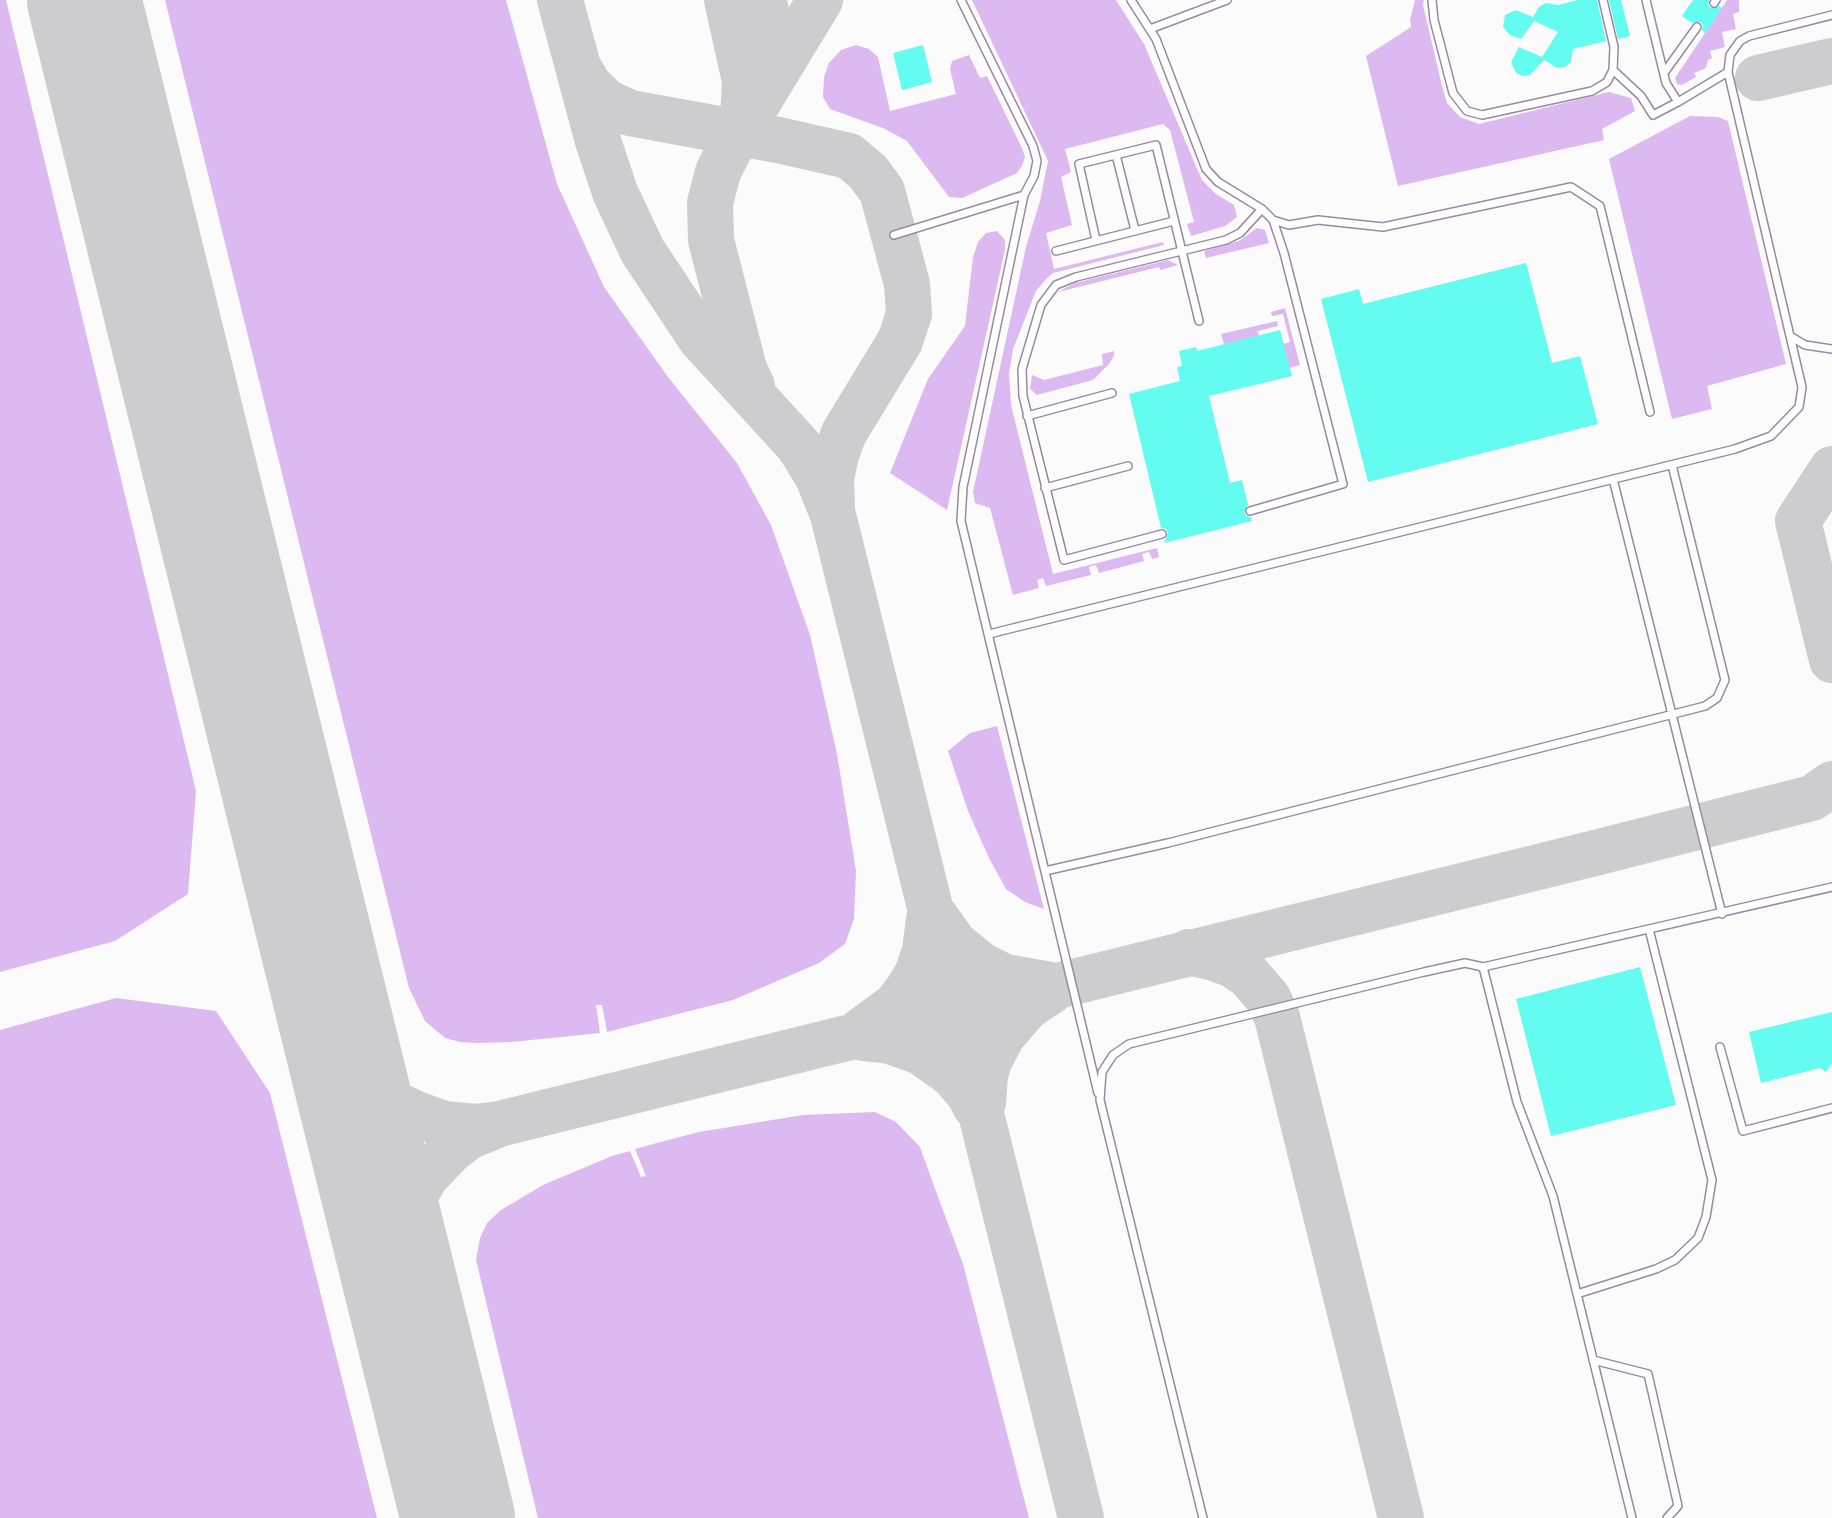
<!DOCTYPE html>
<html>
<head>
<meta charset="utf-8">
<style>
	body { margin:0 }
	canvas { display:block; background:#fbfbfb }
</style>
</head>
<body>
<canvas width="1832" height="1518"></canvas>
<script>
const context = document.querySelector('canvas').getContext('2d');
context.lineJoin = 'round';
function fillPath(path, color) { context.fillStyle = color; context.fill(path, 'evenodd'); }
const poly = rows => new Path2D(rows.map(r => 'M' + r).join(''));
function trace(path, color, width, dash) { context.strokeStyle = color; context.lineWidth = width; context.lineCap = dash ? 'butt' : 'round'; context.setLineDash(dash || []); context.stroke(path); }
fillPath(poly([
	[0,0,6,0,196,791,188,894,115,941,0,972],
	[165,0,506,0,557,184,604,287,668,377,737,463,771,525,810,635,837,754,856,871,854,919,845,944,819,963,733,1000,607,1032,602,1005,596,1005,600,1033,512,1042,477,1043,460,1042,445,1038,425,1021,409,988],
	[972,0,1116,0,1144,44,1202,180,1216,194,1234,205,1237,217,1225,226,1191,236,1187,224,1194,222,1170,130,1163,124,1065,149,1071,172,1061,177,1072,225,1046,233,1054,269,1163,242,1164,245,1053,273,1046,279,1036,291,1013,349,1009,374,1011,405,1053,574,1157,548,1159,557,1152,559,1149,552,1142,554,1144,561,1099,573,1096,565,1089,567,1091,575,1046,586,1043,578,1037,580,1039,588,1013,595,990,508,975,503,973,492,1026,247,1040,201,1048,161],
	[1415,0,1424,0,1423,5,1442,86,1447,103,1460,117,1479,124,1609,92,1631,98,1635,111,1602,129,1604,140,1398,186,1366,56,1411,27,1410,20],
	[1727,0,1739,0,1739,12,1733,14,1736,29,1722,32,1725,47,1710,51,1712,58,1708,60,1706,68,1694,73,1696,77,1682,85,1677,84,1675,78],
	[856,45,869,49,878,57,890,111,956,94,950,69,952,61,969,55,980,78,987,76,1022,148,1025,157,1022,166,1017,173,962,198,949,197,907,141,883,128,830,109,823,97,824,77,829,63,841,50],
	[1690,116,1718,117,1728,121,1786,364,1707,386,1712,409,1672,419,1609,159],
	[1257,228,1265,230,1269,243,1206,258,1204,251,1239,241],
	[997,231,1005,240,1005,250,947,510,890,473,928,379,965,326,973,257,978,242,986,233],
	[1168,260,1178,265,1160,270,1159,267,1058,292,1075,283],
	[1285,308,1300,365,1289,368,1283,344,1290,342,1283,314,1272,316,1271,312],
	[1277,321,1278,326,1258,331,1259,336,1224,344,1221,334],
	[1114,351,1114,356,1109,364,1093,380,1037,395,1030,389,1032,375,1044,380,1103,365,1102,354],
	[997,726,1044,909,1025,902,1006,889,989,858,968,811,948,751,970,733],
	[116,998,216,1011,270,1093,377,1518,0,1518,0,1030],
	[875,1112,896,1122,920,1147,934,1186,963,1264,1029,1518,538,1518,476,1260,480,1238,487,1223,501,1210,543,1185,612,1156,630,1151,641,1177,646,1176,635,1149,657,1143,699,1132,803,1115]
]), '#dcb9f1');
trace(poly([
	[560,0,598,141,615,192,642,250,701,339,799,446,818,477,833,515,1081,1518],
	[727,0,745,81,743,117,739,127],
	[578,67,589,85,606,102,630,113,778,140,849,156,868,172,882,191,907,284,909,314,900,341,844,433,836,455,831,478,832,509],
	[1758,78,1832,61],
	[759,89,766,51,766,12,764,0],
	[752,386,744,369,711,240,710,203,718,172,729,150,820,0],
	[1832,469,1798,521,1832,660],
	[935,916,954,943,981,965,1005,977,1050,985],
	[1189,952,1215,958,1233,965,1248,975,1268,998,1277,1017,1401,1518],
	[335,1019,344,1042,357,1066,373,1085,391,1102,416,1114,444,1124,475,1127,499,1124,1595,853,1812,798,1832,784],
	[861,1031,896,1005,908,989,917,974,925,951,929,919],
	[863,1038,890,1041,921,1052,953,1075,970,1095,975,1106],
	[983,1103,985,1075,990,1059,1002,1036,1027,1007,1051,991],
	[402,1289,402,1233,406,1215,416,1193,426,1176,449,1152,468,1137,497,1125]
]), '#cdccce', 46);
trace(poly([
	[84,0,458,1518]
]), '#cdccce', 114);
fillPath(poly([
	[1578,0,1597,0,1606,41,1573,49,1571,62,1565,67,1557,68,1544,60,1530,75,1523,76,1516,73,1511,62,1519,47,1542,57,1558,32,1534,21,1521,39,1510,35,1503,27,1505,15,1516,10,1533,17,1539,7,1546,3,1558,5],
	[1609,0,1621,0,1630,36,1618,39],
	[1693,0,1709,0,1708,5,1711,8,1719,6,1722,8,1705,33,1702,30,1703,25,1700,22,1692,23,1682,16],
	[923,45,932,82,902,90,893,53],
	[1526,263,1552,363,1580,356,1598,424,1368,482,1321,299,1359,289,1363,304],
	[1280,330,1292,376,1209,396,1230,483,1242,480,1248,505,1244,512,1246,516,1251,517,1252,521,1164,543,1168,533,1166,529,1161,528,1129,394,1180,381,1177,367,1182,366,1179,351,1196,347,1197,351],
	[1640,967,1676,1105,1551,1136,1516,999],
	[1832,1012,1832,1063,1826,1072,1820,1068,1761,1083,1749,1032]
]), '#64fbf1');
const lane = poly([
	[1131,0,1156,39,1206,169,1218,182,1262,209],
	[1432,0,1434,20,1453,93,1467,111,1482,115,1592,91,1607,82,1613,70,1614,47,1603,0],
	[1714,3,1716,0],
	[1832,15,1749,36,1740,41,1730,55,1728,72,1790,336,1805,345,1832,349],
	[1150,29,1227,0],
	[1613,70,1641,96,1653,115,1678,102,1666,83,1646,0],
	[1664,73,1697,27],
	[1678,102,1728,72],
	[1116,155,1135,230],
	[1024,195,963,487,961,521,1098,1093],
	[1273,220,1289,225,1318,220,1383,227,1571,187,1600,206,1650,412],
	[894,235,1024,195,1034,176,1037,161,1033,146,961,0],
	[1096,240,1079,164,1156,145,1199,321],
	[1056,251,1174,221],
	[1027,416,1112,393],
	[1613,479,1722,914],
	[1045,488,1128,466],
	[1162,534,1064,560,1023,396,1022,369,1041,305,1056,285,1076,277,1226,240,1240,233,1262,209,1273,220,1284,253,1343,484,1250,511],
	[989,634,1735,449,1771,436,1799,407,1802,387,1790,336],
	[1045,871,1168,843,1705,706,1717,698,1725,680,1672,465],
	[1483,967,1517,1102,1553,1196,1632,1518],
	[1720,1047,1743,1131,1832,1108],
	[1577,1294,1656,1269,1675,1260,1698,1238,1706,1217,1712,1180,1649,929],
	[1593,1360,1648,1374,1678,1506,1667,1518],
	[1203,1518,1100,1100,1102,1072,1113,1055,1129,1044,1424,972,1465,963,1483,967,1832,887]
]);
trace(lane, '#9989a3', 10);
trace(lane, '#fff', 7);
</script>
</body>
</html>
